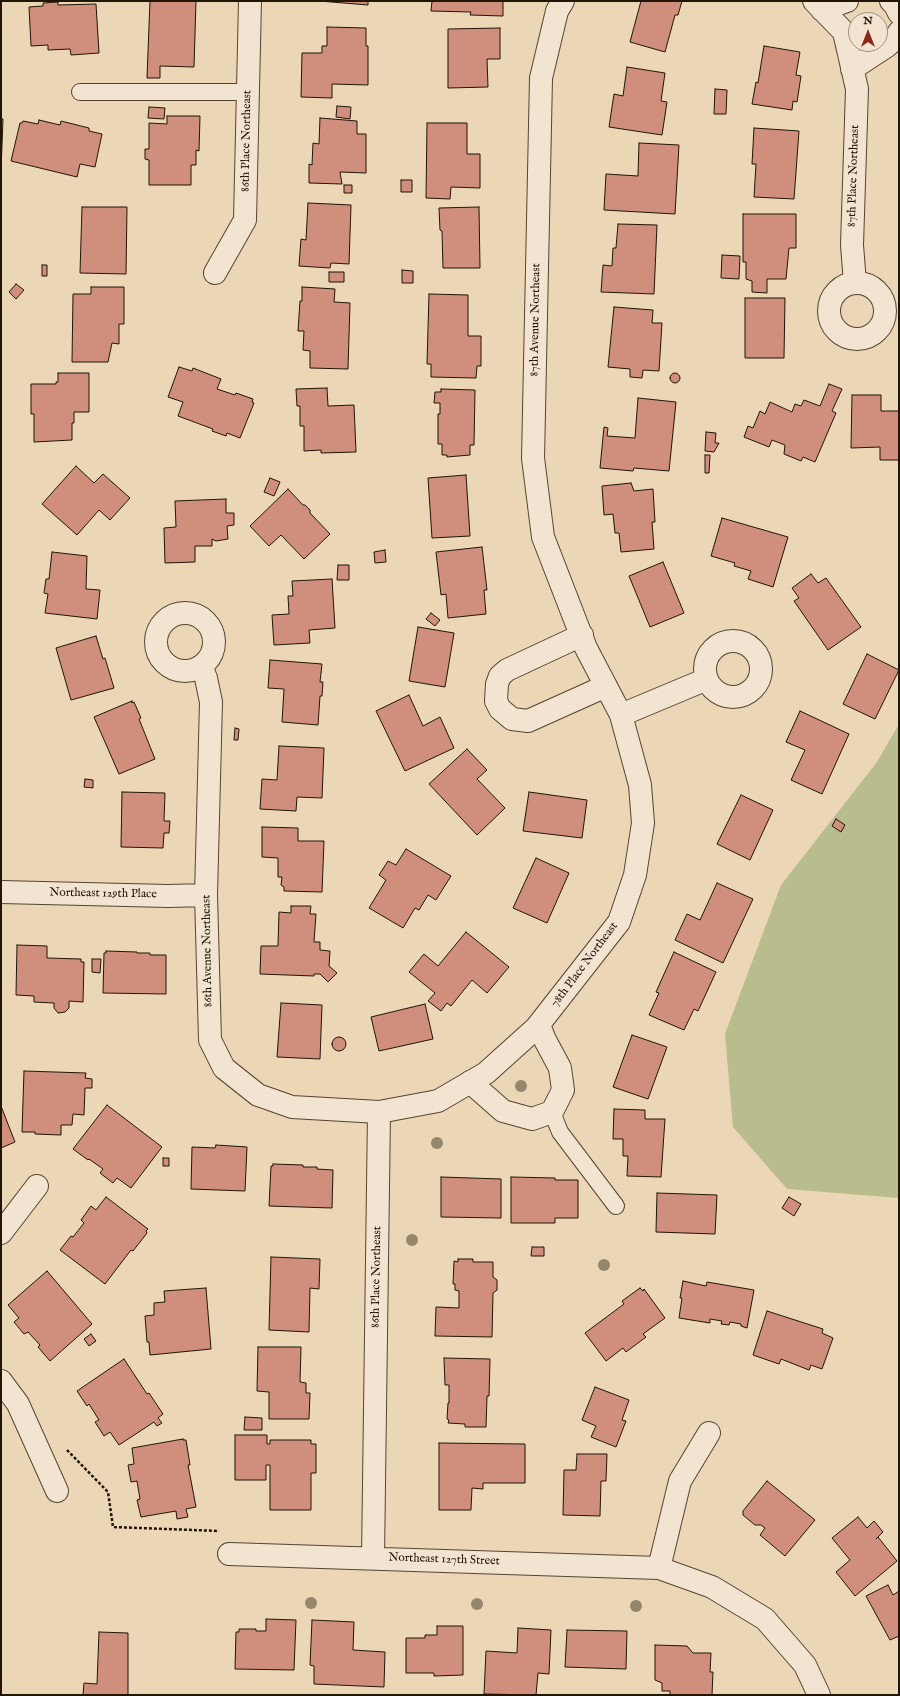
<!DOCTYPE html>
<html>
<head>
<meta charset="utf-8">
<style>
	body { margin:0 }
	#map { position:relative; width:900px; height:1696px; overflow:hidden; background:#ebd6b6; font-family:"IM FELL English",serif }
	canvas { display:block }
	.frame { position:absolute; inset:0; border:2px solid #211506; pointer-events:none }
	.north { position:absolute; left:848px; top:12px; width:40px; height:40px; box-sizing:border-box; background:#f2e4d0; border:1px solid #9e917f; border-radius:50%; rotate:0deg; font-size:11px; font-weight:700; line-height:16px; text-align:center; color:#211506 }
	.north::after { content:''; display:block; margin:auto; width:14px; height:18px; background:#8f2418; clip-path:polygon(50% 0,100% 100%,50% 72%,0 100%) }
</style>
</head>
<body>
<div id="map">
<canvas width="900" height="1696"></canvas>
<div class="frame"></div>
<div class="north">N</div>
</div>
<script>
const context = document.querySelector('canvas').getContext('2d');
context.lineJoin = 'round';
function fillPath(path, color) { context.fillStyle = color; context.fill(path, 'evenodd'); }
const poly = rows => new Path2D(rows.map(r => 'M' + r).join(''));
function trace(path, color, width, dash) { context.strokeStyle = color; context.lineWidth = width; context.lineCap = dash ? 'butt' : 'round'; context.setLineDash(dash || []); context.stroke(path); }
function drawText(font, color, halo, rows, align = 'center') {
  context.font = font + ' "IM FELL English",serif'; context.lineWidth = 3; context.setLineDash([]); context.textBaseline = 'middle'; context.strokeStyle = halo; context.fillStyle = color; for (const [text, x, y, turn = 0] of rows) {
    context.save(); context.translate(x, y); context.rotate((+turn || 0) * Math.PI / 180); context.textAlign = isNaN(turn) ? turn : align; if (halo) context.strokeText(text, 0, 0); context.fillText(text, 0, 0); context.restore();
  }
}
fillPath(poly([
	[899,724,899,1198,787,1189,733,1127,725,1034,781,885,877,762]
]), '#b9bd8d');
const building = poly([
	[150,1,196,1,194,67,160,66,160,78,147,78,150,1],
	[319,1,368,1,368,5,319,1],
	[432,1,503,1,503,16,470,15,471,12,431,11,432,1],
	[641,1,682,1,678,15,675,15,665,52,630,42,641,1],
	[58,2,58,5,96,4,99,53,71,55,70,49,48,50,48,45,31,46,29,7,43,6,43,3,58,2],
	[327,27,366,28,366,46,368,46,368,85,332,84,332,98,301,97,302,53,322,53,322,46,327,46,327,27],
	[500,28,500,59,487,59,488,87,448,88,448,29,500,28],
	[764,46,800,52,796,75,801,76,797,102,793,101,792,110,752,104,756,82,758,83,764,46],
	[627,67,665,73,661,101,667,102,662,135,609,127,614,94,623,96,627,67],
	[715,89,727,90,726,114,714,114,715,89],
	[337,106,351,107,350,119,336,117,337,106],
	[149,107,165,108,164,119,148,118,149,107],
	[167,116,200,116,199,151,196,150,196,165,191,165,191,185,149,185,149,160,145,159,145,149,149,149,149,123,167,124,167,116],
	[320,118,357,121,357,134,366,134,366,173,340,172,342,184,309,183,309,164,312,165,313,143,319,144,320,118],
	[1,119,3,119,1,171,1,119],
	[39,120,60,125,61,121,89,128,89,131,102,134,95,167,80,164,77,177,11,161,20,123,22,123,23,121,38,124,39,120],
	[427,123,467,123,467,154,480,154,480,188,451,187,450,199,426,198,427,123],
	[754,128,799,131,794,199,754,197,756,164,752,164,754,128],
	[639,143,679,145,675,214,604,210,606,174,638,176,639,143],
	[401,180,412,180,412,192,401,192,401,180],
	[344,185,352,185,352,193,344,193,344,185],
	[308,203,351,205,349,264,331,263,330,268,299,266,301,239,306,240,308,203],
	[82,207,127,207,126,274,80,273,82,207],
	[479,207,480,268,443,268,442,231,440,230,439,208,479,207],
	[743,214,796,214,796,248,789,248,786,279,767,279,767,293,752,292,752,281,746,279,746,262,743,262,743,214],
	[618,224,657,225,654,294,601,292,603,265,612,266,613,248,616,248,618,224],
	[722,255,740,256,739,279,721,278,722,255],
	[42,265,47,265,47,276,42,276,42,265],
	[402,270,413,271,413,283,402,283,402,270],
	[329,272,344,272,344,282,329,282,329,272],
	[16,284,24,290,16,299,9,292,16,284],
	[91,287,124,287,124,324,119,324,119,344,112,343,108,362,72,362,73,294,91,294,91,287],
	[302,287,335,289,334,302,350,303,348,369,310,368,310,351,303,350,304,331,298,331,300,301,302,301,302,287],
	[429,294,468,295,468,336,481,336,481,366,477,366,476,378,431,377,431,364,427,364,429,294],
	[745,298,785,298,784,358,745,358,745,298],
	[614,307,653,310,652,323,662,323,659,371,643,370,642,378,630,377,630,369,608,367,614,307],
	[179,367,192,371,193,368,221,379,217,389,235,395,236,393,253,399,252,402,254,403,240,438,227,433,226,436,212,431,213,429,178,416,183,402,168,397,179,367],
	[58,373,89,373,89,412,74,412,74,423,72,423,72,440,34,442,34,414,31,414,31,384,56,384,56,382,58,382,58,373],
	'670 378a5 5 0 1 1 10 0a5 5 0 1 1-10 0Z',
	[829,384,842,389,832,411,836,413,815,462,803,457,801,461,784,454,785,445,772,440,769,447,744,437,748,426,753,428,760,411,765,414,770,402,792,412,795,404,801,406,804,400,820,406,829,384],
	[327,388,328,406,354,405,356,452,321,453,321,450,304,451,304,426,300,426,300,406,297,406,296,389,327,388],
	[441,389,475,390,474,445,470,445,470,455,447,457,447,455,442,455,442,444,438,444,438,414,440,414,440,403,434,403,435,392,441,392,441,389],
	[852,395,881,395,881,411,899,411,899,460,880,460,880,447,851,448,852,395],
	[638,398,676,402,669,471,634,468,633,471,600,468,604,427,608,428,607,436,635,438,638,398],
	[706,432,716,433,715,443,719,443,714,452,705,451,706,432],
	[705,455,710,455,709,473,705,473,705,455],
	[76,466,94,483,103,474,130,498,110,520,99,510,77,535,42,504,76,466],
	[466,475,470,536,432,538,428,478,466,475],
	[270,478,280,482,274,496,264,492,270,478],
	[631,483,634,491,653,489,655,522,652,522,654,549,621,552,619,533,615,533,613,514,604,515,602,486,631,483],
	[288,489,303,505,305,505,310,510,310,513,330,534,304,559,281,535,269,546,250,526,288,489],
	[226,499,226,513,234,513,234,525,227,526,228,539,216,541,212,539,212,546,195,546,195,562,165,563,164,528,176,527,175,501,226,499],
	[722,518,788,537,773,587,748,579,751,571,734,566,735,563,711,556,722,518],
	[482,547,487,590,484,590,486,614,448,618,446,594,441,595,436,552,482,547],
	[385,550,386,562,375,563,374,552,385,550],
	[52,552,87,556,86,589,100,590,97,619,45,613,48,594,44,593,46,579,49,579,52,552],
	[663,562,684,613,650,627,629,576,663,562],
	[338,565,349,565,349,580,337,580,338,565],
	[811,574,818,583,826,578,861,627,828,650,794,601,799,598,792,588,811,574],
	[332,579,335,628,309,630,310,643,274,645,272,615,289,614,288,596,293,596,292,581,332,579],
	[431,613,440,620,435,626,426,619,431,613],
	[418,627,454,633,445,687,409,681,418,627],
	[96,636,103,659,105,658,114,688,71,700,56,648,96,636],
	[867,654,899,670,875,719,843,704,867,654],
	[270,660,322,664,320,682,323,682,322,696,320,696,318,725,282,722,284,689,268,688,270,660],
	[409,695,423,726,440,717,454,748,405,771,376,711,409,695],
	[132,701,132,703,134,702,141,718,139,719,155,759,119,774,94,717,132,701],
	[800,711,849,734,822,794,791,780,805,750,786,742,800,711],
	[235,728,239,729,238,740,234,740,235,728],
	[279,746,324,748,322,798,297,797,296,811,260,809,262,779,277,780,279,746],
	[467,749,487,770,477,779,505,808,477,835,429,784,467,749],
	[85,779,93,780,93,788,84,787,85,779],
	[122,792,165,793,164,821,170,821,169,833,164,833,163,848,121,847,122,792],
	[529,792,587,800,582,838,523,831,529,792],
	[741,795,773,810,750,860,717,844,741,795],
	[836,819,845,825,841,832,832,826,836,819],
	[262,827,298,828,298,841,324,841,322,892,284,891,284,887,281,885,282,877,278,877,278,858,262,857,262,827],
	[406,849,451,876,436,900,428,895,419,910,415,908,403,928,369,908,386,880,379,875,388,861,396,865,406,849],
	[536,858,569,873,547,923,513,908,536,858],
	[717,883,753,899,723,963,675,940,687,914,700,920,717,883],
	[291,906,311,906,310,914,316,914,314,942,320,942,320,950,330,951,329,966,337,973,328,982,320,974,314,974,314,976,260,974,261,946,278,946,279,912,291,913,291,906],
	[466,932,509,967,487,993,472,980,451,1006,447,1003,441,1011,428,1001,435,993,409,972,424,954,438,966,466,932],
	[17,945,47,946,47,958,81,959,81,962,84,962,83,1002,69,1001,69,1008,65,1012,58,1013,54,1008,54,1003,34,1002,34,996,16,995,17,945],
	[106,951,137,952,137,953,150,953,150,955,166,955,166,994,103,993,104,953,106,953,106,951],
	[674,952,716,972,698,1011,694,1009,684,1030,649,1015,659,993,656,992,674,952],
	[92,959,101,959,100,973,92,972,92,959],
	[281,1003,322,1005,320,1059,277,1057,281,1003],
	[425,1004,433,1039,379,1051,371,1017,425,1004],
	[632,1035,667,1047,648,1099,613,1087,632,1035],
	'332 1044a7 7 0 1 1 14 0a7 7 0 1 1-14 0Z',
	[24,1071,86,1073,85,1078,92,1079,92,1088,85,1088,84,1115,73,1114,72,1125,61,1125,61,1135,35,1134,35,1132,22,1132,24,1071],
	[107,1105,162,1147,131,1188,117,1178,113,1183,100,1173,103,1169,89,1159,88,1160,73,1149,107,1105],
	[1,1106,15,1142,1,1148,1,1106],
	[614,1109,645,1110,645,1119,665,1119,661,1177,627,1176,628,1156,623,1156,623,1139,613,1139,614,1109],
	[216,1145,247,1147,245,1191,191,1189,192,1147,215,1148,216,1145],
	[163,1158,169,1158,169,1166,163,1166,163,1158],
	[273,1164,303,1165,303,1167,317,1167,317,1169,333,1170,332,1208,269,1206,271,1166,273,1166,273,1164],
	[441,1177,501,1179,501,1218,441,1217,441,1177],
	[511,1177,555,1178,555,1180,578,1180,578,1218,555,1218,555,1223,511,1223,511,1177],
	[657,1193,717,1195,715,1234,656,1232,657,1193],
	[106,1197,148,1229,146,1231,147,1233,133,1251,131,1250,105,1284,60,1250,71,1236,73,1237,84,1223,81,1220,91,1206,96,1210,106,1197],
	[789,1197,801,1204,794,1216,782,1208,789,1197],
	[532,1247,544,1247,544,1256,531,1256,532,1247],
	[271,1257,320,1259,319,1289,310,1288,309,1332,269,1330,271,1257],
	[458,1259,473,1259,473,1262,493,1262,493,1277,497,1280,497,1290,493,1293,492,1337,435,1336,436,1307,459,1308,459,1291,455,1290,455,1284,453,1284,454,1261,458,1262,458,1259],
	[47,1271,92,1324,50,1361,38,1347,40,1345,28,1332,24,1334,14,1322,19,1318,8,1305,47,1271],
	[683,1281,706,1286,707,1282,754,1290,747,1328,741,1326,741,1324,730,1322,729,1325,721,1324,722,1321,710,1319,710,1323,679,1318,682,1298,680,1298,683,1281],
	[206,1288,211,1349,150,1355,149,1342,147,1342,145,1316,154,1315,154,1303,165,1302,164,1291,206,1288],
	[640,1288,643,1291,644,1289,665,1318,643,1334,646,1337,626,1352,623,1348,606,1361,585,1333,624,1304,622,1301,640,1288],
	[767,1311,823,1329,822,1333,833,1338,822,1369,811,1365,809,1370,781,1359,779,1364,753,1355,767,1311],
	[91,1334,96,1341,89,1346,84,1339,91,1334],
	[258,1347,301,1347,300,1382,306,1383,306,1393,310,1393,309,1419,269,1419,269,1392,257,1391,258,1347],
	[444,1358,490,1359,489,1396,487,1396,486,1427,465,1427,465,1424,448,1423,449,1420,447,1419,448,1403,449,1403,449,1385,445,1385,444,1358],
	[124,1359,147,1394,149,1393,163,1414,158,1418,162,1423,157,1426,154,1422,119,1445,110,1432,104,1436,95,1422,99,1420,89,1404,87,1406,77,1391,124,1359],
	[595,1387,629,1400,622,1420,626,1421,616,1447,591,1437,596,1426,582,1420,595,1387],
	[245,1417,262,1418,262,1430,244,1430,245,1417],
	[235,1435,267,1435,267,1444,270,1444,270,1440,311,1440,311,1444,316,1444,316,1473,311,1473,311,1510,270,1510,270,1465,266,1465,266,1480,235,1480,235,1435],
	[183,1439,183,1440,186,1440,190,1465,188,1465,196,1507,186,1509,188,1517,177,1519,176,1511,141,1517,137,1500,140,1499,137,1481,131,1482,128,1465,134,1464,132,1448,183,1439],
	[439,1443,525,1444,525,1483,483,1483,483,1489,472,1488,471,1510,439,1510,439,1443],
	[577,1454,607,1454,606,1481,601,1481,600,1516,563,1515,564,1470,576,1470,577,1454],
	[767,1481,815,1520,785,1556,760,1535,765,1528,761,1525,755,1525,743,1515,743,1511,767,1481],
	[858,1517,867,1528,874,1521,883,1532,876,1539,878,1537,897,1561,855,1596,836,1572,850,1560,832,1538,858,1517],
	[888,1585,893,1595,899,1591,899,1636,890,1640,866,1596,888,1585],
	[266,1619,296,1620,294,1670,235,1669,236,1632,239,1632,239,1629,256,1629,256,1631,266,1631,266,1619],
	[312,1620,354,1622,353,1650,385,1652,384,1687,314,1684,314,1666,310,1665,312,1620],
	[437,1626,463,1626,463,1675,434,1676,434,1673,406,1673,406,1638,425,1638,425,1635,437,1635,437,1626],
	[518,1628,551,1630,549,1674,538,1673,536,1695,484,1694,486,1651,517,1653,518,1628],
	[567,1630,627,1631,626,1669,565,1667,567,1630],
	[99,1632,128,1633,128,1695,83,1695,84,1683,97,1684,99,1632],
	[655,1645,687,1646,693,1653,711,1653,710,1672,713,1672,712,1695,670,1695,670,1691,662,1691,662,1683,655,1680,655,1645]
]);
fillPath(building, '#d08e7d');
trace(building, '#211506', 1);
const lane = poly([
	[80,92,248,92],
	[552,1112,560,1132,616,1206]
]);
const street = poly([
	[814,1,844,32,857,89,852,245,855,283],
	[891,1,895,5,899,13],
	[822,10,847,1],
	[852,69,887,46,894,40,899,32],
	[215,273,245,220,250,1],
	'829 311a28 28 0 1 1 56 0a28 28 0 1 1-56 0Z',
	'156 642a29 29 0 1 1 58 0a29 29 0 1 1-58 0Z',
	[582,635,507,670,500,676,497,684,496,701,500,709,512,719,528,721,606,686],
	'705 669a28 28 0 1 1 56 0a28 28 0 1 1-56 0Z',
	[201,666,206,678,211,702,206,895,210,1040,224,1068,258,1095,292,1107,379,1112],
	[621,715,707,679],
	[1,892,168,896,206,895],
	[470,1082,503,1111,532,1119,552,1112,563,1090,560,1068,545,1040,539,1025],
	[1,1233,37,1186],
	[1,1381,18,1404,57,1491],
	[229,1554,659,1568,712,1587,765,1619,805,1665,819,1695],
	[373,1558,379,1112,438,1101,486,1073,536,1028,619,922,635,875,643,823,640,785,621,715,586,648,543,537,533,458,541,78,557,11,563,1],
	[659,1568,680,1481,709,1433]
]);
trace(lane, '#544532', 18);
trace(street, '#544532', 24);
trace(poly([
	[67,1450,108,1492,113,1527,219,1531]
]), '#211506', 2.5, [3, 2]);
trace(lane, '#f2e4d0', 16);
trace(street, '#f2e4d0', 22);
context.fillStyle = '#95876b';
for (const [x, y] of [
	[521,1086],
	[437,1143],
	[412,1240],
	[604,1265],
	[311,1603],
	[477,1604],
	[636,1606]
]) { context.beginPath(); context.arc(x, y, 6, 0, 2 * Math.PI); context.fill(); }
drawText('12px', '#211506', '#f2e4d0', [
	["86th Place Northeast",247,141,-89],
	["87th Place Northeast",854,176,-88],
	["87th Avenue Northeast",536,320,-89],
	["Northeast 129th Place",103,894,1],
	["86th Avenue Northeast",208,951,-91],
	["78th Place Northeast",585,965,-53],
	["86th Place Northeast",377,1277,-89],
	["Northeast 127th Street",444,1560,2]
]);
</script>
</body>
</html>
